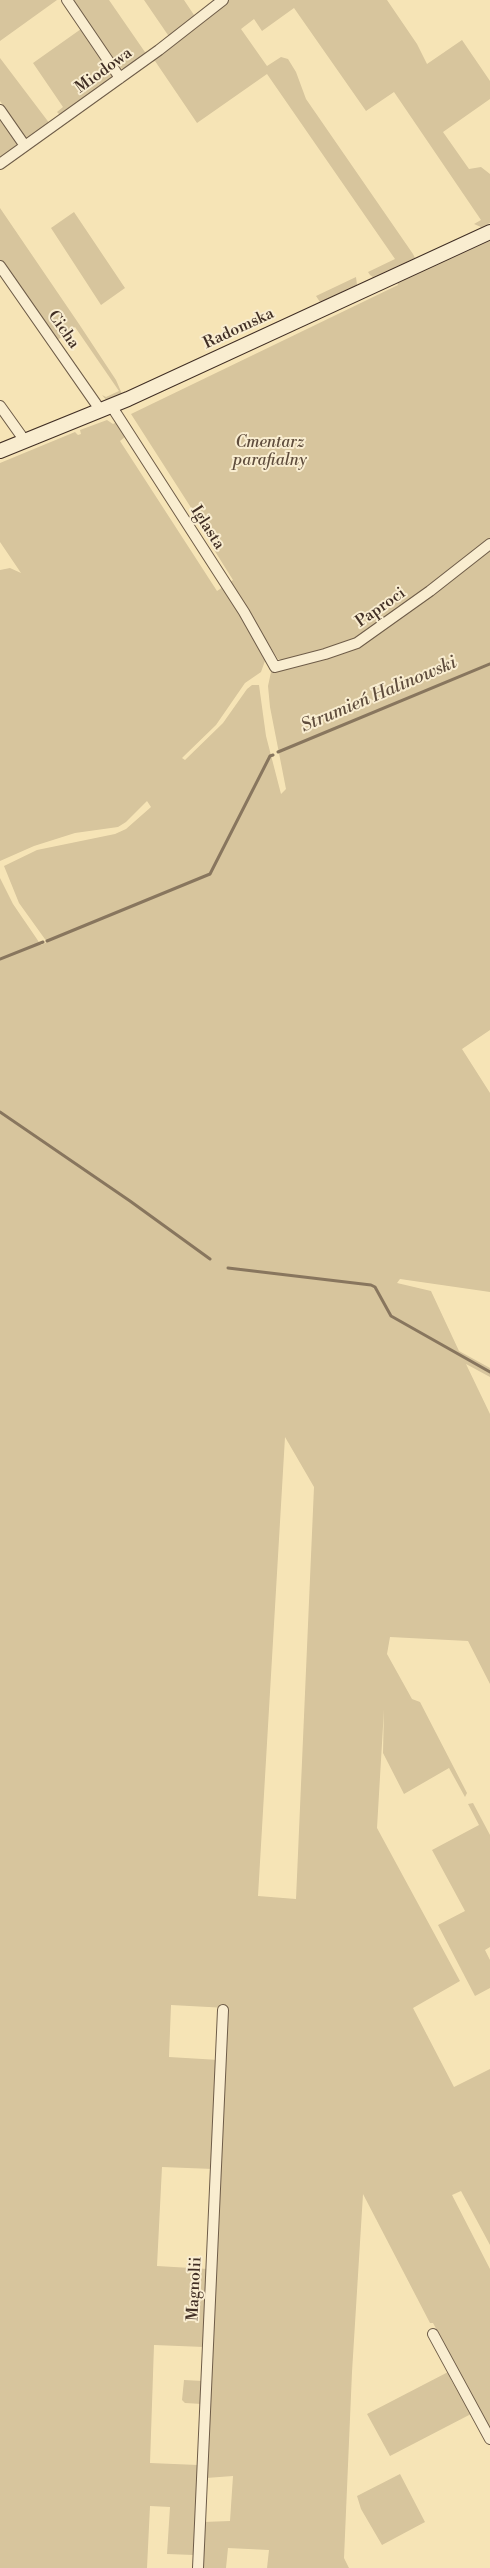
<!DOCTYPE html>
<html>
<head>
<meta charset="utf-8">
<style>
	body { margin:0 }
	canvas { display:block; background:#f6e4b6 }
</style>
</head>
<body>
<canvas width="490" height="2568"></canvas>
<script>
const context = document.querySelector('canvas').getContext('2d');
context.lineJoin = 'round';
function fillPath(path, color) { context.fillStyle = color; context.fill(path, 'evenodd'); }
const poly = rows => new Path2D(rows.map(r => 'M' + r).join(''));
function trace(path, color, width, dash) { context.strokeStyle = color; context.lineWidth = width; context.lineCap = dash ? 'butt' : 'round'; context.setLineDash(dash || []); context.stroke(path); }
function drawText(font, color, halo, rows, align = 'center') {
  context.font = font + ' "Libre Bodoni",serif'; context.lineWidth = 4; context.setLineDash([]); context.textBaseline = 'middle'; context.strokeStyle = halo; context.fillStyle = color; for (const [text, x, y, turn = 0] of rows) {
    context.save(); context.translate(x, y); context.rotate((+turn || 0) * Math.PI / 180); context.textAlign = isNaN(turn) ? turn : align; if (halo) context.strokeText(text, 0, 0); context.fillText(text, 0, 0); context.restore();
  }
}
fillPath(poly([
	[0,0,57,0,0,41],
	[70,0,109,0,147,55,127,68,118,69],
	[144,0,184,0,194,15,213,0,219,0,170,38],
	[228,0,387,0,417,44,427,64,462,40,490,81,490,99,443,132,469,169,481,167,490,174,490,223,481,227,474,224,481,220,394,92,366,111,294,8,262,31,254,19,241,29,267,66,281,57,288,59,296,72,306,99,413,254,415,258,373,277,370,275,368,272,395,259,267,74,197,123,155,61,152,62,150,60],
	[81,29,114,77,61,116,57,112,63,107,33,63],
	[0,58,50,124,28,141,0,101],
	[0,117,19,145,1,158,0,158],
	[0,208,79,324,116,380,122,394,107,401,102,395,106,397,119,391,75,327,56,341,0,261],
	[74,212,125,288,101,305,51,228],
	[490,239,490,538,372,631,347,644,285,661,278,659,229,583,233,580,211,545,213,542,131,414,398,285,397,282],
	[356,277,357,285,320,302,316,296],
	[107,420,113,424,117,422,126,436,120,441,217,591,223,587,266,658,261,672,245,683,216,725,182,758,185,760,223,723,247,689,252,685,259,685,266,736,281,794,286,789,270,707,268,686,271,672,356,647,490,548,490,1030,462,1049,490,1093,490,1292,400,1279,397,1283,431,1291,459,1351,490,1368,490,1377,466,1364,490,1414,490,1684,468,1641,390,1637,387,1654,412,1699,420,1702,467,1793,465,1797,449,1768,404,1794,383,1753,384,1709,377,1828,460,1981,413,2008,454,2087,490,2069,490,2245,461,2191,452,2195,490,2269,490,2430,433,2323,430,2323,363,2194,352,2372,344,2558,349,2568,267,2568,269,2550,228,2548,226,2568,200,2568,203,2522,230,2521,233,2476,206,2478,227,2008,171,2005,169,2057,219,2060,213,2169,162,2167,157,2266,208,2269,204,2347,154,2345,150,2463,198,2465,194,2555,167,2554,170,2507,150,2506,147,2568,0,2568,0,878,13,904,41,945,47,942,19,903,4,866,37,850,115,834,126,829,151,807,147,801,126,822,118,827,75,833,34,846,0,861,0,570,10,568,21,573,0,542,0,463,75,432,78,435,81,434,80,430],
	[285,1437,314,1487,296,1899,258,1896],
	[473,1803,490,1835,490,1947,485,1950,490,1960,490,1988,475,1996,438,1925,465,1911,432,1850,479,1825,468,1804],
	[450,2371,452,2375,451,2380,471,2414,390,2456,367,2414],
	[184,2380,203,2381,202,2404,185,2403,182,2400],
	[400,2474,425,2522,382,2545,361,2509,357,2496]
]), '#d7c59d');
trace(poly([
	[278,752,490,664],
	[47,941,210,874,270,756,273,755],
	[0,959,43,942],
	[0,1112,130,1201,210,1259],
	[228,1268,371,1285,375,1287,391,1316,490,1372]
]), '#88765e', 3);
const street = poly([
	[67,0,120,78],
	[0,110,25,146],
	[0,164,159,50,223,0],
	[0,266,101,411],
	[0,406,25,441],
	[112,407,244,612,275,667,325,654,357,643,430,591,490,544],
	[433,2334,490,2439],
	[198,2568,223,2010]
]);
const secondary = poly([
	[0,451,128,399,490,232]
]);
trace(street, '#6e5c48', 12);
trace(secondary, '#402e24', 16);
trace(street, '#f9edd0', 10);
trace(secondary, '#f9edd0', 14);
drawText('16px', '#402e24', '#f9edd0', [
	["Miodowa",104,71,-36],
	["Radomska",239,329,-25],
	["Cicha",63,330,55],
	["Iglasta",207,528,57],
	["Paproci",381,608,-35],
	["Magnolii",195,2289,-87]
]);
drawText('italic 16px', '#5e4c3c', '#f9edd0', [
	["Cmentarz",270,443],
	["parafialny",270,461]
]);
drawText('italic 18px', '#5e4c3c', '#f9edd0', [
	["Strumień Halinowski",379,695,-23]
]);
</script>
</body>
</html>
